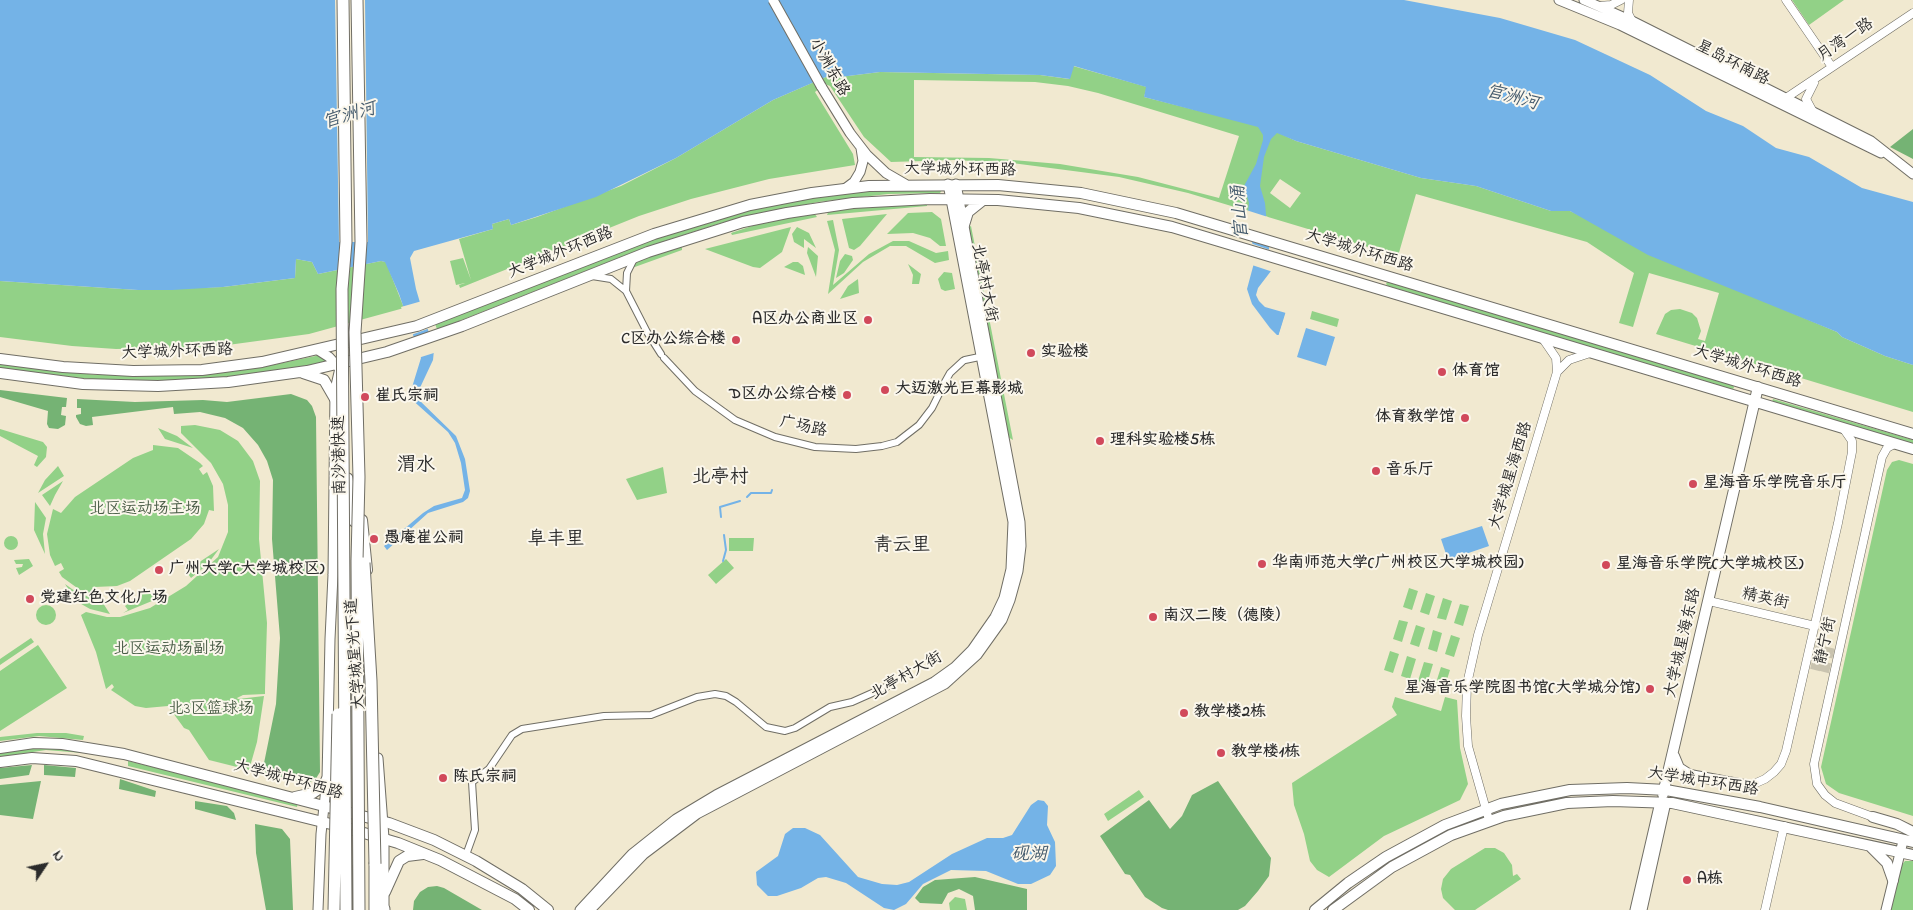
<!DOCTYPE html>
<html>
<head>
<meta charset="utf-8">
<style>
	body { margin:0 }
	#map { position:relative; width:1913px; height:910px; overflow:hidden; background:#f1e9d0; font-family:"Indie Flower",sans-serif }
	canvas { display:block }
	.north { position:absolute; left:20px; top:840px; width:50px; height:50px; -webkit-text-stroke:4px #fbf7ec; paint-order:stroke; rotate:56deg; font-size:14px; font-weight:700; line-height:20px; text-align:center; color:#2b2b2b }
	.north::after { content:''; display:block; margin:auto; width:18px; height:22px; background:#2b2b2b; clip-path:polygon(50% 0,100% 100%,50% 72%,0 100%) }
</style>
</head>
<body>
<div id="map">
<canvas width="1913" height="910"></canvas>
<div class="north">N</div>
</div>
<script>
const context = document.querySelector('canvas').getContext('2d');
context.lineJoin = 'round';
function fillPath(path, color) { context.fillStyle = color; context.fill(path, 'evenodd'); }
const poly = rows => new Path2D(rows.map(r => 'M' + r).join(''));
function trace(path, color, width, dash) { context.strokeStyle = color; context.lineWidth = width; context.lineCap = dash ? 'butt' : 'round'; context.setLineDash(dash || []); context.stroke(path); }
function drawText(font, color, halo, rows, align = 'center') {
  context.font = font + ' "Indie Flower","LXGW WenKai TC",sans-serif'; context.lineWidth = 4; context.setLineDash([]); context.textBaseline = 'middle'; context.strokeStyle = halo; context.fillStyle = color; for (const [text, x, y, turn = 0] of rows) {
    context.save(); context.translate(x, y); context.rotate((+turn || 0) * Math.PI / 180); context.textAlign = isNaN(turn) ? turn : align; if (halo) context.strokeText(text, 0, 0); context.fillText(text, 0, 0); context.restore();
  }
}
fillPath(poly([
	[1792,0,1844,0,1809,25],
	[1073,66,1147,87,1144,97,1255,125,1277,132,1296,141,1421,178,1476,186,1551,211,1570,211,1759,299,1837,332,1842,337,1885,356,1913,365,1913,412,1656,334,1665,314,1671,310,1680,309,1692,313,1697,318,1701,331,1698,339,1705,341,1719,293,1649,273,1633,327,1619,323,1634,273,1587,242,1416,194,1398,256,1188,193,1119,177,1012,163,954,160,891,162,864,137,830,86,825,84,815,92,853,154,855,165,769,179,691,199,639,216,460,288,459,285,465,283,456,285,450,261,463,258,471,280,459,239,493,229,492,224,509,219,511,225,537,217,621,186,676,158,773,100,828,76,836,73,840,77,880,72,1040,75,1069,79],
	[914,80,1035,82,1068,86,1098,93,1239,136,1219,198,1138,177,1060,164,989,158,914,157],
	[1280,179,1301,193,1290,208,1270,193],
	[873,190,942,190,940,193,888,194,818,202,721,223,646,247,449,325,437,329,435,324,660,237,750,210,817,197],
	[927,204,927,206,827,215,829,210,852,207],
	[932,212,941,219,946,246,940,246,930,238,913,233,887,234,908,213],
	[814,213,817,217,732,235,731,233,758,224],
	[887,214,860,246,854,250,849,248,842,219],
	[833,220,839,250,833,285,869,254,893,241,909,241,936,253,948,251,949,260,935,263,906,246,890,246,863,262,828,294,835,250,827,221],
	[971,226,1013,440,1008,437,978,282,969,227],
	[791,227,782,252,760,268,753,267,705,249],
	[797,227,809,233,816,248,804,239,804,248,794,242,792,234],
	[682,247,682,250,632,268,639,260],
	[808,247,818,256,816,277,807,253],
	[845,254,852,256,853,260,844,273,836,278,840,261],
	[296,259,312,262,318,274,381,261,386,262,404,308,309,334,213,347,116,349,72,346,0,337,0,281,138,290,223,287,295,278],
	[793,262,798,262,803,266,805,275,784,267],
	[908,264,921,274,919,284,912,284,913,275],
	[944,272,952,273,955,289,945,291,941,289,938,279],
	[858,279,859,293,840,299,848,286],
	[1388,280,1733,384,1734,388,1731,390,1388,286,1386,284],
	[1312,311,1339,319,1337,327,1310,319],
	[325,354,333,361,244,376,193,380,98,380,0,368,0,363,96,375,203,374,263,367],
	[1773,399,1913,440,1913,445,1772,402],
	[195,425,220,430,238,441,253,461,260,481,259,539,267,623,265,689,265,694,243,695,237,698,238,699,264,696,257,742,249,770,209,760,189,730,184,728,168,706,146,708,135,706,111,690,114,687,112,684,106,689,96,652,81,615,86,612,107,617,120,617,150,608,186,586,218,557,228,532,228,505,223,484,211,463,181,433,181,426],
	[158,428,177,436,193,448,165,439],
	[0,429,43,442,47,447,46,457,37,467,34,465,38,456,0,436],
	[153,445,178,448,200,463,203,466,199,469,203,475,207,472,213,486,214,511,209,510,204,524,191,539,130,581,117,586,95,587,93,595,80,590,62,577,59,572,64,569,61,563,55,566,50,555,47,534,53,509,61,513,75,497,133,458,153,450],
	[1899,460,1913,464,1913,816,1839,793,1826,784,1821,767,1887,470,1892,462],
	[58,466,64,476,38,493,45,480],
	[663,467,667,493,637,500,626,479],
	[63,481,55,495,50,506,42,495],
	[35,502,46,518,43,534,45,554,34,530],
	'4 543a7 7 0 1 1 14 0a7 7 0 1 1-14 0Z',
	[729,538,754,538,753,551,729,551],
	[219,549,207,565,191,578,186,571],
	[29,559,33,566,19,575,16,568,22,567,23,564,16,564,14,560],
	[726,559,734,568,716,584,708,575],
	[65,584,79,594,101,600,110,614,90,609,76,601],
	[1409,588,1418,591,1412,610,1403,607],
	[148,589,152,594,159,589,164,596,123,613,128,610,125,606,136,598,140,602,137,597],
	[1426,593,1435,596,1429,615,1420,612],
	[1443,598,1452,601,1446,620,1437,618],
	[1460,604,1469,606,1463,626,1454,623],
	'36 615a10 10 0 1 1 20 0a10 10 0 1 1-20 0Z',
	[1399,620,1408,622,1402,642,1393,639],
	[1416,625,1425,628,1419,647,1410,644],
	[1433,630,1442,633,1437,652,1428,649],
	[1451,635,1460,638,1454,657,1445,654],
	[31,638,34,642,0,665,0,659],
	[38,645,67,688,0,731,0,671],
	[1390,651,1399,654,1393,673,1384,670],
	[1407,656,1416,659,1410,679,1401,676],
	[1424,662,1433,664,1427,684,1418,681],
	[1441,667,1450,670,1444,689,1435,686],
	[1395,697,1441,711,1445,697,1457,700,1460,748,1468,784,1460,800,1384,836,1329,877,1317,870,1310,861,1304,834,1294,805,1292,783,1397,715,1392,707],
	[37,733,66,733,84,736,83,740,39,736,0,741,0,737],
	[43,746,84,750,83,753,46,750,0,757,0,751],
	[128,761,298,802,297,807,128,766],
	[1139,790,1144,797,1108,821,1104,814],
	[1485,848,1495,848,1504,853,1512,865,1513,876,1517,874,1521,879,1475,910,1455,910,1443,898,1441,889,1443,879,1451,869],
	[1905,861,1913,861,1913,910,1890,910,1901,866],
	[955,897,965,899,967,910,950,910,949,903]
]), '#92d187');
fillPath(poly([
	[1913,129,1913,159,1890,147],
	[0,390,67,398,66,407,62,407,61,415,66,416,65,425,58,429,49,428,47,424,48,411,0,397],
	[291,394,307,400,312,406,316,417,320,772,315,780,307,783,262,773,276,704,280,638,272,539,273,480,267,461,258,445,243,428,225,418,200,412,174,414,173,407,92,417,93,425,86,426,80,424,76,417,76,415,81,414,81,408,77,408,77,399,135,402,203,400,227,402],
	[32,765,29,775,0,779,0,768],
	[44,765,76,768,75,777,44,775],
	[120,779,156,791,155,797,119,789],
	[41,781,33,819,0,815,0,785],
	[1218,781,1271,858,1269,876,1258,891,1245,906,1238,910,1168,910,1162,908,1145,897,1130,875,1125,874,1100,836,1149,800,1170,829,1182,816,1192,795],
	[195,801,227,806,234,813,236,820,195,809],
	[255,824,282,829,290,839,293,910,266,910,256,853],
	[975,877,1027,889,1027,910,975,910,973,896,959,889,948,893,942,904,920,903,915,898,923,887,935,880],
	[437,886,444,888,482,910,413,910,414,901,420,892,428,887]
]), '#75b374');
fillPath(poly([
	[0,0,1404,0,1500,18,1575,40,1650,75,1706,111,1743,126,1776,148,1809,157,1862,188,1913,202,1913,365,1885,356,1842,337,1837,332,1648,255,1570,211,1551,211,1476,186,1421,178,1296,141,1277,133,1271,139,1264,157,1260,186,1265,203,1271,271,1258,288,1256,295,1259,301,1265,307,1286,313,1279,335,1277,335,1270,328,1252,304,1247,289,1254,263,1253,246,1247,222,1249,203,1244,186,1256,164,1263,140,1263,135,1258,127,1144,97,1146,87,1074,66,1070,79,1040,75,880,72,840,77,835,73,773,100,676,158,596,197,511,225,509,219,492,224,493,229,414,251,410,258,416,289,434,350,433,360,418,392,417,398,456,436,465,459,470,491,468,498,463,502,428,513,387,550,384,546,423,513,434,506,462,498,465,490,461,463,455,443,448,432,409,397,421,358,399,294,385,262,381,261,318,274,312,262,296,259,295,278,223,287,172,290,138,290,0,281],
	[1306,328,1335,337,1326,366,1297,357],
	[1482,526,1489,546,1448,560,1441,539],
	[1038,800,1044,801,1048,806,1047,825,1055,842,1056,866,1050,875,1031,884,1018,884,986,871,951,870,923,884,906,904,894,910,884,908,846,883,826,877,818,878,801,888,777,896,768,896,757,885,756,872,778,856,785,834,793,828,805,828,820,835,858,877,882,884,897,885,909,882,952,854,987,838,1003,838,1012,835,1031,805]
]), '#74b3e7');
fillPath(poly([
	[335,0,365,0,368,242,339,242],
	[1246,210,1268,217,1270,245,1246,232],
	[1250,243,1270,250,1273,272,1252,265],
	[422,301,430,328,411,335,401,307],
	[1286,311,1290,316,1289,326,1285,335,1278,337],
	[431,331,437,352,418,358,412,338]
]), '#f1e9d0');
trace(poly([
	[747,497,751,493,771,493,772,490],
	[721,517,720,507,740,501],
	[723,561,726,550,724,535]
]), '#74b3e7', 2);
trace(poly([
	[1815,670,1822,640],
	[1824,672,1831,643]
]), '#c9c3af', 10, [10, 5]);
const minor = poly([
	[592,276,611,279,626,291,647,332,661,354],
	[626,291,627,273,634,259],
	[664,358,695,391,735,420,775,437,815,447,856,449,882,446,897,442,919,425,932,408,939,394],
	[965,360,984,356],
	[941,389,950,373,963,361],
	[466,855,475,830,472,782,489,769,512,735,522,729,604,716,651,715,697,697,715,694,726,696,736,702,766,727,785,731,795,728,830,707,852,702,888,686]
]);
const tertiary = poly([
	[1629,0,1628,13,1632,21],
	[1786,0,1832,67],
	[1599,6,1611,5,1621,0],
	[1786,98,1913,13],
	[1813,112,1806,99,1814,83],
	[1557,372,1569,360,1590,353],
	[1709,601,1815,626],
	[1749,786,1765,779,1774,772,1781,764,1786,751,1838,523,1852,452,1852,441,1843,428],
	[1873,817,1835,803,1825,795,1817,784,1814,764,1882,457,1887,448,1894,444],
	[1489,820,1468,746,1466,716,1467,684,1478,635,1557,372,1556,358,1543,339],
	[1765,910,1784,826]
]);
const secondary = poly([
	[1559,0,1620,25,1881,153],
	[1584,0,1632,21,1871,141,1913,174],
	[821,86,850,133,867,155,886,173,905,184],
	[846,188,854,182,860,172,863,161,861,148],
	[318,350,329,357,340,369],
	[348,478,354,522],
	[378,758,384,838,384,910],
	[318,910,321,834,327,779,330,639,333,575,335,390,340,368],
	[580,910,632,854,676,819,716,795,934,682,955,667,972,650,995,617,1004,598,1011,569,1013,522,948,184],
	[590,910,644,854,697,814,945,684,977,655,1002,620,1010,600,1018,571,1021,546,1020,522,956,184],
	[1635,910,1660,802],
	[1642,910,1666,802],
	[1886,910,1903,841]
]);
const primary = poly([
	[964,225,968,212,983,200],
	[0,359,63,367,133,371,202,370,262,362,417,326,654,234,750,205,812,193,869,186,998,185,1081,193,1176,213,1913,434],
	[0,373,83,384,158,386,228,382,307,371,387,352,462,326,648,252,743,222,787,213,853,203,930,199,998,200,1079,208,1172,227,1913,449],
	[303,373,324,380,335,399],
	[362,520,367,570],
	[0,748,34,743,62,744,124,754,389,823,434,840,476,861,522,889,548,910],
	[1674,756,1679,768,1690,775,1749,786],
	[0,762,32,758,76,761,347,828,398,843,440,860,515,899,529,910],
	[1663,794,1758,387],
	[295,797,313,793,323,786,327,779],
	[1873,817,1897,824,1913,832],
	[1870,846,1887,863,1893,880],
	[385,892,399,861,407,856,423,854],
	[1315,910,1348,883,1386,857,1445,825,1501,804,1570,790,1627,788,1666,790,1760,807,1913,842],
	[1333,910,1392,867,1451,835,1504,816,1567,803,1613,801,1672,803,1913,855]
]);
const motorway = poly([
	[384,909,384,910],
	[375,910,375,864]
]);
trace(minor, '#706e65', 8);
trace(tertiary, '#706e65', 9);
trace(secondary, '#706e65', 11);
trace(primary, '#706e65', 12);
trace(motorway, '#706e65', 13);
trace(minor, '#fff', 6);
trace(tertiary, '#fff', 8);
trace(secondary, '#fff', 9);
trace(primary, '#fff', 10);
trace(motorway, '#fff', 11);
const secondaryBridge = poly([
	[773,0,821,86]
]);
const motorwayBridge = poly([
	[343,0,346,242,342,289,346,910],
	[357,0,361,242,355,332,359,477,357,561,359,910],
	[364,563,371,681,375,864],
	[334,910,338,714]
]);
trace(secondaryBridge, '#706e65', 11, []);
trace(motorwayBridge, '#706e65', 13, []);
trace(secondaryBridge, '#fff', 9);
trace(motorwayBridge, '#fff', 11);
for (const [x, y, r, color] of [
	[868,320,5,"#d1495b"],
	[736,340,5,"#d1495b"],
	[1031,353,5,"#d1495b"],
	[1442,372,5,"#d1495b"],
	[885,390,5,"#d1495b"],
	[847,395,5,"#d1495b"],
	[365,397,5,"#d1495b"],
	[1465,418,5,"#d1495b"],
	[1100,441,5,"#d1495b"],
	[1376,471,5,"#d1495b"],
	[1693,484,5,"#d1495b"],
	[374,539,5,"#d1495b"],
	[1262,564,5,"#d1495b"],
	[1606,565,5,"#d1495b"],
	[159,570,5,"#d1495b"],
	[30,599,5,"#d1495b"],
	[1153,617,5,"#d1495b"],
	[1650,689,5,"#d1495b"],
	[1184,713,5,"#d1495b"],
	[1221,753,5,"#d1495b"],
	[443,778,5,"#d1495b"],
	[1687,880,5,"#d1495b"]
]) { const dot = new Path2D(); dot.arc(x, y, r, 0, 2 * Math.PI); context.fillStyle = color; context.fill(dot); trace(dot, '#fbf7ec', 2); }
drawText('16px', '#2b2b2b', '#fbf7ec', [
	["月湾一路",1846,41,-34],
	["星岛环南路",1732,64,27],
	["小洲东路",828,68,60],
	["大学城外环西路",960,171,1],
	["大学城外环西路",1359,252,17],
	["大学城外环西路",561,254,-22],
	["北亭村大街",983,283,79],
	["大学城外环西路",177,353,-2],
	["大学城外环西路",1747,368,17],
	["广场路",803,428,12],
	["南沙港快速",341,455,-91],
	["大学城星海西路",1512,476,-73],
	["精英街",1765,600,13],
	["静宁街",1827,641,-77],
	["大学城星海东路",1684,643,-77],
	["大学城星光下道",357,654,-94],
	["北亭村大街",907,677,-30],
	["大学城中环西路",288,781,15],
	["大学城中环西路",1703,783,9]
]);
drawText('bold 16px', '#2b2b2b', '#fbf7ec', [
	["A区办公商业区",858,320,"right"],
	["C区办公综合楼",726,340,"right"],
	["实验楼",1041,353],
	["体育馆",1452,372],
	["大迈激光巨幕影城",895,390],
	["D区办公综合楼",837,395,"right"],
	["崔氏宗祠",375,397],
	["体育教学馆",1455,418,"right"],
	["理科实验楼5栋",1110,441],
	["音乐厅",1386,471],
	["星海音乐学院音乐厅",1703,484],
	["愚庵崔公祠",384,539],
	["华南师范大学(广州校区大学城校园)",1272,564],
	["星海音乐学院(大学城校区)",1616,565],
	["广州大学(大学城校区)",169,570],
	["党建红色文化广场",40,599],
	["南汉二陵（德陵）",1163,617],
	["星海音乐学院图书馆(大学城分馆)",1640,689,"right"],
	["教学楼2栋",1194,713],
	["教学楼1栋",1231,753],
	["陈氏宗祠",453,778],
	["A栋",1697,880]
], 'left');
drawText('16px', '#4a5d47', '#fbf7ec', [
	["北区运动场主场",145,510],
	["北区运动场副场",169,650],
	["北3区篮球场",211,710]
]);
drawText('italic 18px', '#455b6d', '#fbf7ec', [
	["官洲河",1512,99,15],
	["官洲河",350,117,-16],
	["官山涌",1242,212,-94],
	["砚湖",1029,856]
]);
drawText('19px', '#2b2b2b', '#fbf7ec', [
	["渭水",416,467],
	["北亭村",720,479],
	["阜丰里",556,541],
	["青云里",902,547]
]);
</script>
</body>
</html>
